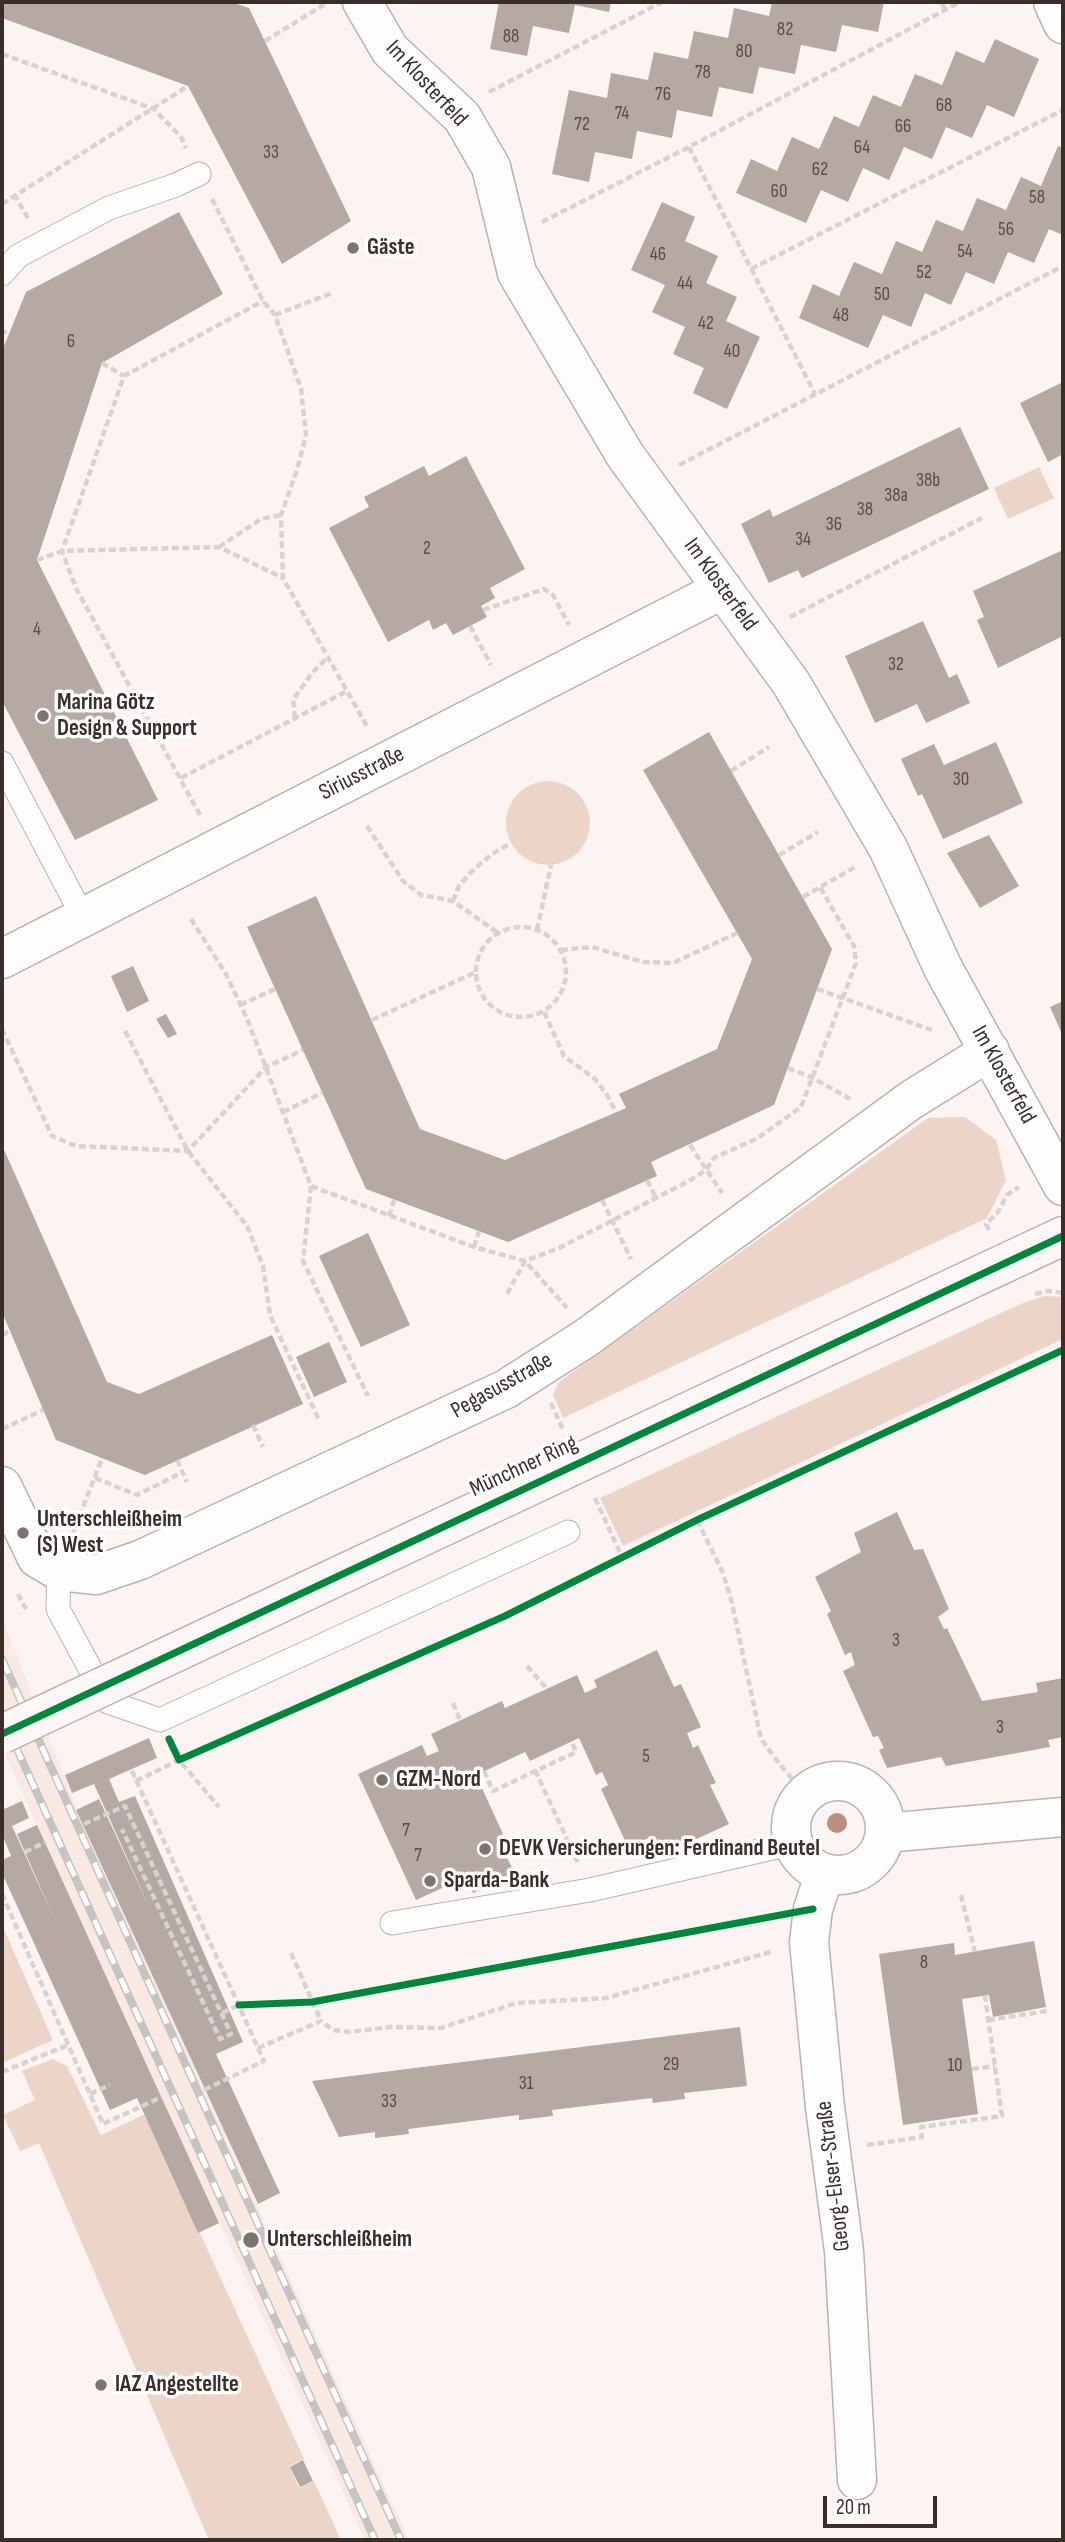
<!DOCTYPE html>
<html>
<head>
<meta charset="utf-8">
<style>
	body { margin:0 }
	#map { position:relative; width:1065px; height:2542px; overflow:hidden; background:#fbf4f2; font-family:"Sofia Sans Condensed",sans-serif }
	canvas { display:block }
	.frame { position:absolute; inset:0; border:4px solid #3a2e2a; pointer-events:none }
	.scale { position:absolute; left:823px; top:2496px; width:114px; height:32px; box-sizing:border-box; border:4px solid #3a2e2a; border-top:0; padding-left:9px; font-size:21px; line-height:24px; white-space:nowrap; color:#3a2e2a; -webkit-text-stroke:5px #fff; paint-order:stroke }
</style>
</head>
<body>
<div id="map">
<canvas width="1065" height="2542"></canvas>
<div class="frame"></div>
<div class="scale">20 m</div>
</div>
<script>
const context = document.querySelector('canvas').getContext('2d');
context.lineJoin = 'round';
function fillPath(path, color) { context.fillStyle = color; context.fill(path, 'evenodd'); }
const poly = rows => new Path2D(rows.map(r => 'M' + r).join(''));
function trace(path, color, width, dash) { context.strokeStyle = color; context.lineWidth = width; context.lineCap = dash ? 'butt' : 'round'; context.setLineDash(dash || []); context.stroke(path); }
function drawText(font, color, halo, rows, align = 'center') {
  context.font = font + ' "Sofia Sans Condensed",sans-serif'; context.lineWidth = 7; context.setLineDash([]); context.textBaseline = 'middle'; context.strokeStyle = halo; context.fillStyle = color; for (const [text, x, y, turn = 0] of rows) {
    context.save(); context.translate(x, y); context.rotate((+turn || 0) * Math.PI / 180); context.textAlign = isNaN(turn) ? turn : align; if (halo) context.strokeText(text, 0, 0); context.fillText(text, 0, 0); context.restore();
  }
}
fillPath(poly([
	[2,1617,77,1809,409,2540,365,2540,2,1748]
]), '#f9e9e2');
fillPath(poly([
	[1039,467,1054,498,1008,519,994,488],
	'506 823a42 42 0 1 1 84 0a42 42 0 1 1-84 0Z',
	[965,1117,996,1140,1006,1180,987,1218,563,1418,553,1395,559,1382,928,1118],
	[1044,1296,1063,1297,1063,1339,623,1546,600,1498,1023,1303],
	[2,1925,53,2040,2,2063],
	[53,2059,67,2066,101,2135,145,2114,304,2459,289,2466,299,2488,314,2481,341,2540,209,2540,39,2143,20,2151,3,2115,35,2100,22,2071]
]), '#edd4c9');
fillPath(poly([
	[2,2,231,2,249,8,351,221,282,264,188,86,2,18],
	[499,2,611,2,609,12,575,5,569,33,533,26,527,56,490,49],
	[772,2,884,2,878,32,842,25,836,52,801,45,795,74,759,67,753,94,719,87,712,117,677,110,672,138,637,131,632,159,595,152,589,182,552,174,569,90,607,98,611,73,648,80,654,52,688,59,694,31,728,38,734,8,769,16],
	[995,39,1039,59,1014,117,987,105,972,138,946,127,932,159,904,147,889,180,863,168,848,202,821,190,806,223,736,193,751,159,777,171,792,137,819,149,834,116,859,127,873,95,901,107,915,74,942,85,956,51,984,63],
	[1058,146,1063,148,1063,235,1049,229,1034,263,1008,252,994,284,966,272,951,305,925,293,911,327,883,315,868,348,799,318,813,284,839,296,854,262,882,274,896,241,922,252,936,220,963,231,977,198,1006,210,1021,177,1041,186],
	[662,202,695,217,685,241,718,256,706,283,737,297,726,321,760,337,727,409,693,393,704,368,673,354,685,327,652,312,665,285,631,270],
	[179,212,223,294,102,363,37,560,158,800,75,840,2,701,2,351,26,292],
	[1063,382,1063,454,1048,462,1020,403],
	[960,427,989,489,802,578,798,570,769,583,741,524,770,509,773,517],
	[466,456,525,569,490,588,495,598,481,606,487,617,453,635,446,623,433,630,429,620,388,642,329,528,369,507,364,497,424,466,429,476],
	[1063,550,1063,636,998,668,977,620,984,617,973,591],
	[923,621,949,678,957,674,970,703,926,723,917,704,875,723,845,656],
	[709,732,832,949,774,1105,651,1162,657,1176,508,1242,366,1189,247,927,316,896,420,1129,505,1160,626,1108,619,1094,717,1049,752,959,643,770],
	[996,742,1023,803,943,839,922,794,918,796,901,759,934,744,944,765],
	[989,835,1019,886,980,908,947,853],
	[133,966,149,1001,127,1012,111,976],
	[1063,1001,1063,1036,1050,1007],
	[166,1014,177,1034,168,1038,156,1019],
	[2,1145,107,1382,139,1394,272,1335,303,1404,145,1475,56,1440,2,1312],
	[368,1233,410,1325,361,1347,319,1256],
	[329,1342,347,1382,314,1397,296,1357],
	[897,1512,914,1550,923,1549,949,1609,938,1617,944,1629,947,1628,982,1701,1038,1692,1036,1683,1063,1678,1063,1737,1048,1740,1050,1747,946,1766,941,1757,887,1768,879,1750,884,1748,878,1736,873,1737,843,1671,855,1665,851,1652,845,1655,827,1614,831,1611,815,1577,861,1552,854,1533],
	[657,1650,674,1687,681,1684,701,1727,687,1733,693,1748,698,1745,716,1783,710,1785,729,1824,662,1855,653,1836,628,1847,601,1789,608,1785,602,1772,596,1775,579,1738,530,1761,525,1752,476,1775,503,1834,497,1837,515,1874,473,1893,466,1877,416,1900,358,1774,422,1745,427,1756,439,1751,431,1734,502,1701,505,1708,577,1675,585,1693,597,1687,594,1680],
	[149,1738,157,1758,109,1779,119,1802,135,1796,243,2042,216,2054,280,2193,258,2204,76,1810,99,1799,151,1911,94,1784,72,1793,65,1775],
	[22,1801,29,1818,12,1826,56,1923,17,1834,37,1825,219,2223,198,2233,137,2098,110,2110,2,1873,2,1860,11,1856,2,1834,2,1810],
	[1034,1941,1046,2007,993,2017,989,1995,962,1999,978,2114,903,2125,879,1954,954,1943,955,1955],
	[740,2027,747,2086,684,2093,685,2099,653,2103,652,2098,552,2110,553,2116,519,2120,519,2115,408,2129,409,2134,375,2138,375,2132,339,2137,312,2081],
	[303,2460,313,2481,300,2487,290,2467]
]), '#b6a8a2');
const lane = poly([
	[2,274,18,256,109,208,176,185,199,174],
	[2,763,83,917],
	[59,1571,58,1609,108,1702,160,1720,568,1532],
	[392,1923,590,1890,794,1843]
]);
const street = poly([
	[362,2,390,50,462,117,491,167,517,273,625,455,791,683,888,848,943,968,1063,1186],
	[1053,2,1063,24],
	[2,959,723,589],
	[2,1486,37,1558,59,1571,96,1575,140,1560,506,1389,586,1338,911,1100,990,1051],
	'791 1828a47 47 0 1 1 94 0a47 47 0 1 1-94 0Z',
	[885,1833,1063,1817],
	[825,1873,813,1909,809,1942,825,2107,844,2251,857,2480]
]);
const secondary = poly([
	[583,1461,1063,1236]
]);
trace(lane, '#bbb2af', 25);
trace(street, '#bbb2af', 41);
trace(secondary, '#bbb2af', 41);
trace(poly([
	[941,2,945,9],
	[265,41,325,4],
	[2,54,154,109,181,137,186,148],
	[489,92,662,2],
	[689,147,815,394],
	[14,194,28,218],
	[212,199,263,301,275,315,301,389,306,435,297,470,281,515,283,578,368,728],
	[2,204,188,86],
	[542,222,689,147,960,2],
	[751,269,1063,110],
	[275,315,332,293],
	[2,331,7,333],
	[102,363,124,376],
	[679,465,1063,266],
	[219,547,261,519,281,515],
	[37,560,62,551,219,547,283,578],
	[483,610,544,589,553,595,569,625],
	[790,617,982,518],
	[470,626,491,665],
	[295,718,293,700,312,673,328,657],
	[731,771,769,747],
	[181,778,347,691],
	[200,815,76,588,62,551,124,376,263,301],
	[367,826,403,881,421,895,453,901,498,933],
	[779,855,818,832],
	[803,897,857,866],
	[453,901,459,886,470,873,492,854,511,843],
	[191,919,226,974,248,1021,311,1186,474,1247,525,1261,567,1308],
	'476 972a45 45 0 1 1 90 0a45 45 0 1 1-90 0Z',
	[537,930,551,865],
	[561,950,592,947,643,962,673,963,737,933],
	[817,989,932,1030],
	[240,1005,275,989],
	[544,1012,564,1056,595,1079,607,1095,616,1112],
	[372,1020,476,972],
	[2,1029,52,1136,76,1146,188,1151,266,1067,303,1050],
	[125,1031,188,1151,247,1226,263,1266,270,1315,319,1420],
	[788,1068,813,1078,850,1099],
	[283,1112,322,1093],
	[690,1145,722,1193],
	[647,1180,656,1198],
	[311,1186,303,1261,368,1396],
	[602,1200,631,1259],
	[389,1216,394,1200],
	[989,1230,986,1224,998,1212,1007,1195,1019,1187],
	[474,1247,479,1231],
	[507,1294,525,1261,559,1248,689,1181,706,1170,714,1158,758,1138,801,1107,856,963,854,946,820,887],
	[1035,1294,1048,1291,1063,1293],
	[2,1335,10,1331],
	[551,1403,563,1430],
	[253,1425,263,1447],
	[2,1429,43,1410],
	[177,1460,187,1482],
	[95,1478,137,1495,183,1472],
	[595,1498,622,1557],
	[119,1516,124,1527],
	[697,1520,723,1573,732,1603,761,1739,781,1766,806,1794],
	[72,1536,102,1458],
	[18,1594,26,1609],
	[527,1666,547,1689],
	[453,1703,460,1720],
	[535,1770,578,1863],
	[132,1771,264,2061,204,2090],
	[484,1771,493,1791,576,1752,572,1742],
	[136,1781,179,1760,219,1807],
	[84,1824,125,1806,231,2034,220,2039,122,1829],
	[25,1852,46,1842],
	[2,1894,103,2124,162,2097],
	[961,1895,975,1952],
	[291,1953,321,2021],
	[222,2013,239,2005],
	[988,2020,1047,2011],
	[258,2048,321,2021,333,2030,349,2032,391,2027,441,2028,516,2003,606,1998,774,1951],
	[972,2069,995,2066],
	[2,2072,68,2045],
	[90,2094,110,2085],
	[867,2145,922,2137,921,2127,1002,2116,985,1996]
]), '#d8d3d2', 4.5, [7, 3.5]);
trace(lane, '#fefdfd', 23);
trace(street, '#fefdfd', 38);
trace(secondary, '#fbf7f6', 38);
const rail = poly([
	[2,1659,401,2540],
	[2,1716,375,2540]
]);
trace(rail, '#c6c4c3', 8);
trace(rail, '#fff', 5, [16]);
const secondaryBridge = poly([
	[2,1734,583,1461]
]);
trace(secondaryBridge, '#bbb2af', 41, []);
trace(secondaryBridge, '#fbf7f6', 38);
trace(poly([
	[2,1734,1063,1236],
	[169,1739,179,1760,505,1616,697,1520,1063,1350],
	[239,2005,312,2002,813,1909]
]), '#00873e', 7);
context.fillStyle = '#bc907c';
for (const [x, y] of [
	[837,1823]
]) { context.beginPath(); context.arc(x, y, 10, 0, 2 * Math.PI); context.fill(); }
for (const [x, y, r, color] of [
	[353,248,7,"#7e7370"],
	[43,716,7,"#7e7370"],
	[23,1533,7,"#7e7370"],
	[382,1780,7,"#7e7370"],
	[485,1849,7,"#7e7370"],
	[430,1881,7,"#7e7370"],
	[251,2240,9,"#7e7370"],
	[101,2385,7,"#7e7370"]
]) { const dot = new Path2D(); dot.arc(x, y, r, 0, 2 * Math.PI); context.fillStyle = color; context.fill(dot); trace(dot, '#fff', 2.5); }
drawText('19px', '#594c48', null, [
	["82",785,30],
	["88",511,37],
	["80",744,52],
	["78",703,73],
	["76",663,95],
	["68",944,106],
	["74",622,114],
	["72",582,125],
	["66",903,127],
	["64",862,148],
	["33",271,153],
	["62",820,170],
	["60",779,192],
	["58",1037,198],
	["56",1006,230],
	["54",965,252],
	["46",658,255],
	["52",924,273],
	["44",685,284],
	["50",882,295],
	["48",841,316],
	["42",706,324],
	["6",71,342],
	["40",732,352],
	["38b",928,481],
	["38a",896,496],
	["38",865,510],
	["36",834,525],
	["34",803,540],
	["2",427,549],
	["4",37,630],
	["32",896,665],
	["30",961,780],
	["3",896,1641],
	["3",1000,1728],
	["5",646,1757],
	["7",406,1831],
	["7",418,1856],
	["8",924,1963],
	["29",671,2065],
	["10",955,2066],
	["31",526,2084],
	["33",389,2102]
]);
drawText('23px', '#3a2e2a', '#fff', [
	["Im Klosterfeld",426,84,47],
	["Im Klosterfeld",720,585,54],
	["Siriusstraße",362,774,-27],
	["Im Klosterfeld",1003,1075,61],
	["Pegasusstraße",502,1386,-29],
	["Münchner Ring",524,1467,-25],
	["Georg-Elser-Straße",834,2176,-97]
]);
drawText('bold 23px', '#3a2e2a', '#fff', [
	["Gäste",367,248],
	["Marina Götz",57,703],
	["Design & Support",57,729],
	["Unterschleißheim",37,1520],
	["(S) West",37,1546],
	["GZM-Nord",396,1780],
	["DEVK Versicherungen: Ferdinand Beutel",499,1849],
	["Sparda-Bank",444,1881],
	["Unterschleißheim",267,2240],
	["IAZ Angestellte",115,2385]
], 'left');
</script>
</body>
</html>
